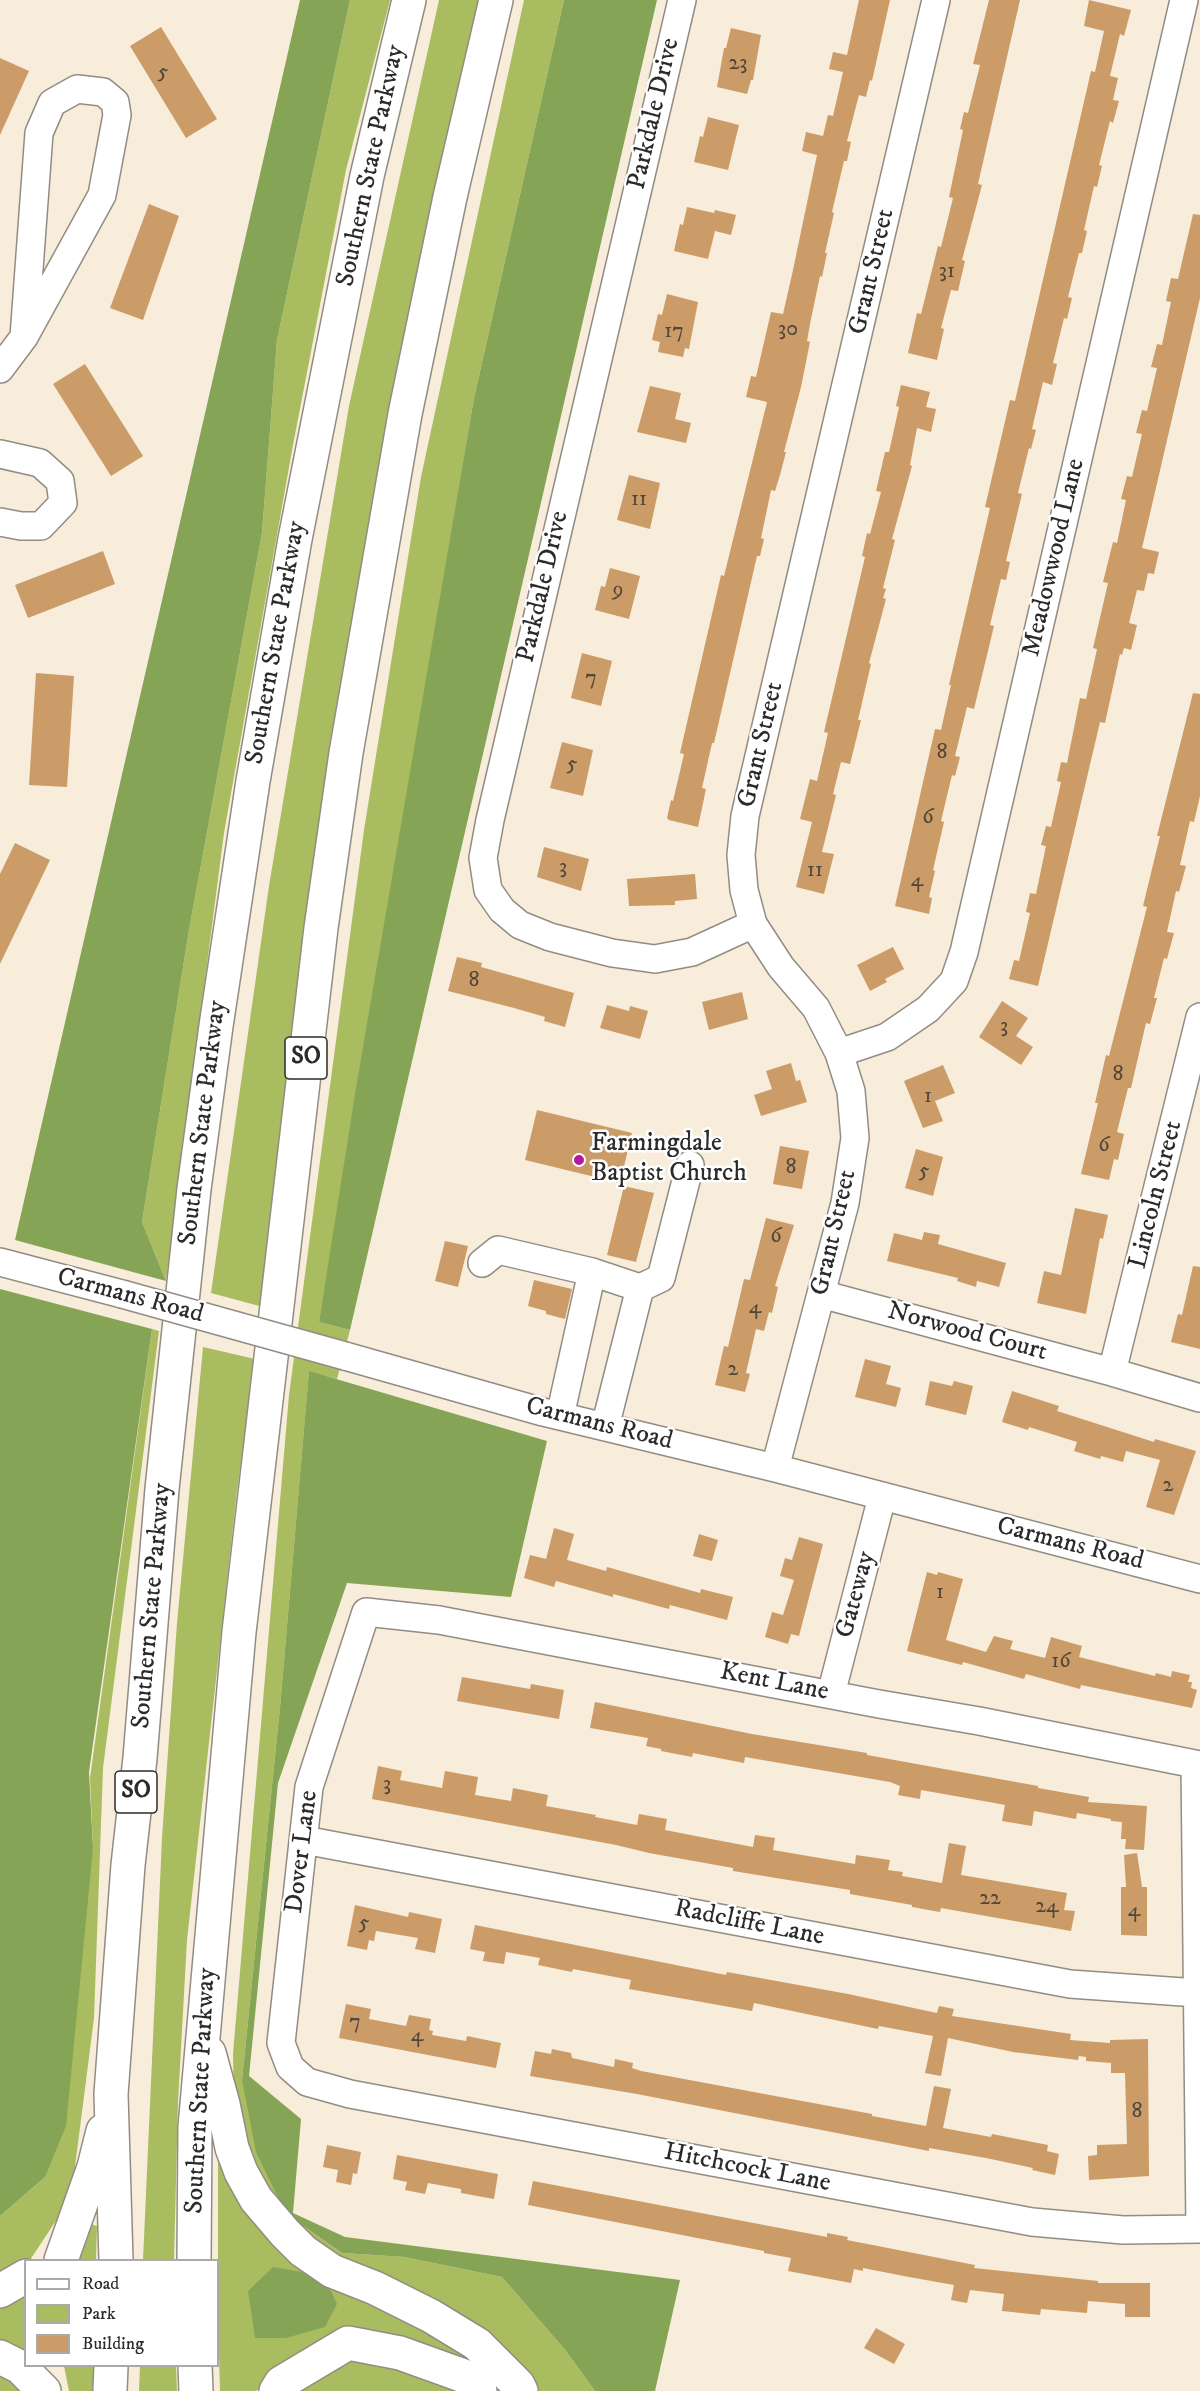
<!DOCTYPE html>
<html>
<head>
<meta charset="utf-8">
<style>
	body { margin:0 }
	#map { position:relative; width:1200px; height:2391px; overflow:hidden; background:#f8ecdb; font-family:"IM FELL DW Pica",serif }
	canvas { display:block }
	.legend { position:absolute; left:24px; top:2259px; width:195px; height:108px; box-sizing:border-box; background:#fff; border:2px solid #aaa; margin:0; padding:8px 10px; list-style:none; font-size:18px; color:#2b2b2b }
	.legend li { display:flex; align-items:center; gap:12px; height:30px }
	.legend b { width:30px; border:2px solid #aaa }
</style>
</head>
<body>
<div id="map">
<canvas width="1200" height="2391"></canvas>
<ul class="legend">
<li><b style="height:8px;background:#fff"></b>Road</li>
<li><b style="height:16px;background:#a9bc60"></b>Park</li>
<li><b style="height:16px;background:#cb9c67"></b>Building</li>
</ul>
</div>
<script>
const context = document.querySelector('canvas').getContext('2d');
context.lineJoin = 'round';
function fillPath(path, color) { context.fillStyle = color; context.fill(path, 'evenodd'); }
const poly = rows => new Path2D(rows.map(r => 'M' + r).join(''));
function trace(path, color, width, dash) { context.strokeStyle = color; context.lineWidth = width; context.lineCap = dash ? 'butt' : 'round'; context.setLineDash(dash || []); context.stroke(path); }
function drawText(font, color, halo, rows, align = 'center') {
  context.font = font + ' "IM FELL DW Pica",serif'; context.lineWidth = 5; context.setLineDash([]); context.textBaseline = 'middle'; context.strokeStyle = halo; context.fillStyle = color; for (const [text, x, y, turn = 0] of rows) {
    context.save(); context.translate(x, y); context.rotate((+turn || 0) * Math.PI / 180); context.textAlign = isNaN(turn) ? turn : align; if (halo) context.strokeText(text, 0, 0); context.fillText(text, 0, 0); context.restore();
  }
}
fillPath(poly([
	[350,0,390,0,346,170,293,445,224,833,166,1281,142,1222,189,930,262,533,277,340],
	[439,0,486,0,400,378,330,741,263,1307,211,1293,269,886,349,406],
	[524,0,564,0,474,398,319,1322,350,1330,337,1379,309,1372,280,1707,242,2080,286,2214,342,2253,404,2257,502,2277,566,2351,595,2391,536,2391,306,2241,255,2173,234,2103,233,2054,289,1395,364,830,421,477],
	[152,1329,159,1331,103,1768,94,2018,71,2198,30,2260,26,2260,0,2278,0,2216,45,2177,93,1848,90,1778],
	[203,1347,255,1359,237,1491,187,1940,178,2102,174,2260,143,2260,162,1838,177,1623],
	[218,2145,255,2215,458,2345,510,2391,499,2391,490,2379,454,2356,300,2357,256,2391,220,2391,218,2322],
	[90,2224,97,2226,96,2260,75,2260],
	[25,2294,25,2356,0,2339,0,2308],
	[349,2361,407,2362,466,2391,290,2391],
	[64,2366,94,2366,94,2391,69,2391],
	[140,2366,176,2366,177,2391,139,2391],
	[0,2368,28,2391,0,2391]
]), '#a9bc60');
fillPath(poly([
	[300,0,350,0,277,340,262,533,189,930,142,1222,166,1281,15,1240],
	[564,0,657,0,350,1330,319,1322,356,1088,474,398],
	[0,1289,152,1329,89,1772,93,1848,66,2126,45,2177,0,2216],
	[309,1371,547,1441,511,1597,347,1583,278,1783,249,2076,301,2119,293,2213,345,2237,680,2280,655,2391,595,2391,566,2351,502,2277,404,2257,342,2253,286,2214,256,2152,242,2080,280,1707],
	[273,2267,308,2273,331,2291,337,2304,325,2327,286,2338,255,2338,248,2291]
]), '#86a456');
fillPath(poly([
	[859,0,890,0,872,81,870,80,866,97,859,95,847,141,851,142,847,161,844,161,832,212,834,213,825,253,827,253,822,277,820,276,811,319,807,341,810,342,801,387,784,452,786,452,780,475,775,491,771,490,761,538,764,539,760,556,757,556,714,743,712,743,702,788,706,789,698,827,669,820,667,818,671,800,673,801,684,754,680,753,721,575,724,576,767,402,746,397,751,376,756,377,771,312,783,314,793,270,817,155,802,151,806,132,823,136,828,115,833,116,843,72,829,69,833,52,847,55],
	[989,0,1020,0,978,184,982,185,962,260,965,261,958,291,951,290,941,328,944,329,937,360,908,353,917,313,921,314,938,246,941,247,953,198,949,197,963,130,960,129,964,112,968,113,980,65,973,64],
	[1089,0,1131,10,1124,36,1120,34,1110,76,1118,78,1113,100,1119,101,1113,123,1110,121,1099,165,1102,166,1097,187,1094,186,1084,230,1087,231,1082,253,1079,253,1068,297,1072,298,1067,319,1064,318,1053,363,1057,364,1052,385,1043,382,1032,429,1036,430,1031,449,1029,448,1018,493,1022,494,1006,561,1010,562,1006,580,1001,579,990,625,994,626,974,709,967,707,955,756,960,757,955,776,952,775,941,821,944,822,933,870,935,871,929,897,932,898,929,914,895,906,935,729,941,730,951,685,949,685,990,508,985,507,1010,400,1015,401,1086,93,1091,71,1095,72,1104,31,1084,26],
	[161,27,217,119,186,138,130,46],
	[731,28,761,35,753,80,751,80,747,94,717,87,724,48,726,48],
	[0,58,29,71,0,135],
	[708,117,739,125,728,170,694,162,700,136,703,137],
	[149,204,179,216,143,320,110,308],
	[687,207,714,213,715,210,736,215,731,235,715,231,708,259,674,251,680,224,683,225],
	[1193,214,1200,215,1200,298,1142,548,1159,552,1154,574,1148,573,1144,591,1137,590,1129,623,1137,625,1131,650,1124,648,1122,655,1120,654,1105,723,1100,722,1038,986,1009,979,1014,960,1019,961,1030,913,1026,912,1030,893,1036,894,1046,846,1041,845,1046,826,1051,827,1061,782,1057,781,1061,762,1067,763,1080,698,1086,699,1097,649,1093,648,1108,583,1103,582,1113,542,1117,543,1126,500,1121,499,1127,476,1132,477,1142,434,1136,433,1142,410,1147,411,1157,368,1151,367,1157,344,1162,345,1171,302,1166,301,1171,278,1178,279],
	[667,294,698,302,689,349,685,348,683,357,658,352,660,342,652,340,658,314,662,315],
	[85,364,143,456,111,476,53,384],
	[901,385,930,392,926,407,936,409,931,432,917,428,910,465,912,466,892,539,895,540,883,588,886,589,883,598,886,599,869,663,871,664,858,720,861,720,850,764,841,762,833,794,836,795,822,852,834,854,824,894,796,887,812,822,800,819,810,779,817,781,828,733,824,732,865,557,862,556,867,533,870,534,881,492,876,491,885,452,889,452,899,407,896,406],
	[650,386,681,393,675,419,691,423,686,443,637,432],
	[629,475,660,483,650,529,617,520],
	[103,551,115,584,28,618,15,585],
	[610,568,640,576,629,619,595,610,601,586,605,587],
	[582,653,612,661,601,706,571,698],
	[36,673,74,676,67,787,29,785],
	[1193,693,1200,694,1200,796,1194,822,1190,821,1180,865,1186,866,1179,892,1176,891,1167,932,1174,933,1167,959,1164,958,1154,998,1157,998,1150,1024,1146,1023,1131,1088,1128,1088,1117,1132,1124,1134,1118,1160,1114,1159,1109,1180,1081,1174,1098,1103,1095,1103,1106,1055,1109,1056,1147,907,1143,906,1160,836,1157,836],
	[562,742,593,750,583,796,550,788],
	[15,843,50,860,0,964,0,874],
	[544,847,589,859,581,891,537,877],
	[695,874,697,899,675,901,675,905,629,906,627,879],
	[893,947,904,969,885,979,887,982,870,991,857,965],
	[457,957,482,963,481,967,574,993,565,1027,544,1021,545,1017,514,1008,448,991],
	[742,992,748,1019,709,1030,702,1002],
	[1002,1001,1028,1018,1016,1036,1033,1047,1021,1065,979,1037],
	[607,1005,629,1011,630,1006,648,1011,640,1039,600,1028],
	[791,1063,796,1081,800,1080,807,1102,761,1116,754,1095,772,1089,766,1071],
	[943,1065,955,1093,935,1101,943,1121,923,1128,904,1081],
	[537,1110,632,1133,620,1183,525,1160],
	[780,1146,809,1151,802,1189,773,1184],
	[916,1149,943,1157,933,1196,905,1188],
	[624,1186,654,1193,636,1262,607,1255],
	[1075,1208,1108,1215,1103,1239,1100,1238,1086,1314,1037,1303,1044,1271,1061,1275],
	[766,1218,794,1225,775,1286,778,1287,772,1313,769,1312,764,1331,756,1329,746,1373,750,1374,745,1392,715,1385,724,1346,728,1347,744,1279,750,1280],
	[924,1232,940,1235,938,1244,1006,1263,999,1287,977,1281,976,1287,957,1281,958,1278,887,1261,894,1233,922,1240],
	[445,1241,468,1246,458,1287,435,1281],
	[1193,1266,1200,1267,1200,1349,1171,1342,1178,1314,1182,1315],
	[534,1280,572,1289,565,1319,546,1314,546,1311,528,1306],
	[865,1359,891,1366,886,1384,901,1388,896,1407,855,1397],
	[930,1381,952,1386,954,1381,973,1386,966,1415,925,1405],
	[1012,1391,1059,1406,1057,1411,1154,1442,1155,1439,1196,1451,1174,1515,1146,1507,1160,1460,1126,1451,1123,1462,1101,1456,1100,1459,1074,1451,1077,1442,1029,1427,1028,1430,1002,1422],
	[554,1528,574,1534,567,1560,606,1571,607,1567,700,1593,701,1589,733,1597,727,1620,670,1605,669,1609,613,1594,613,1597,556,1581,554,1587,524,1578,530,1555,546,1559],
	[699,1534,718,1540,712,1561,693,1556],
	[799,1537,823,1544,799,1636,791,1634,788,1644,765,1637,772,1612,783,1615,794,1580,780,1576,785,1558,792,1560],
	[927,1572,937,1575,938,1572,963,1579,946,1640,986,1652,994,1636,1013,1641,1010,1649,1045,1658,1051,1637,1082,1646,1079,1657,1155,1676,1156,1673,1171,1677,1172,1671,1190,1675,1188,1682,1192,1682,1191,1688,1197,1690,1192,1708,1081,1685,1080,1689,1026,1674,1024,1679,963,1662,962,1665,907,1651],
	[462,1677,530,1689,531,1684,564,1690,559,1719,457,1701],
	[595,1702,752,1734,867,1753,867,1755,1038,1786,1038,1788,1089,1797,1088,1802,1147,1806,1144,1850,1125,1849,1126,1839,1121,1839,1122,1822,1111,1821,1111,1819,1077,1813,1076,1819,1034,1811,1032,1826,1002,1821,1005,1805,989,1802,921,1790,920,1799,898,1795,900,1786,890,1782,745,1757,744,1763,693,1753,692,1757,661,1751,661,1749,646,1746,648,1738,590,1728],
	[378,1766,402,1771,400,1780,442,1788,445,1771,478,1777,475,1795,511,1801,513,1788,548,1795,546,1806,596,1815,595,1817,637,1825,639,1814,667,1819,665,1830,711,1839,753,1847,755,1835,775,1838,773,1850,855,1864,856,1855,890,1860,888,1870,903,1872,902,1876,942,1883,949,1843,966,1846,961,1875,1067,1893,1064,1910,1075,1911,1071,1931,941,1908,940,1912,912,1907,912,1905,850,1894,850,1890,733,1871,733,1868,649,1853,616,1845,372,1799],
	[1137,1853,1142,1887,1147,1887,1147,1936,1121,1935,1121,1887,1126,1887,1124,1855],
	[355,1905,408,1917,409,1912,442,1919,435,1953,415,1949,418,1938,376,1931,374,1941,369,1940,367,1950,347,1946],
	[475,1925,726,1975,727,1972,848,1994,937,2013,939,2006,954,2009,952,2016,1071,2034,1070,2040,1110,2043,1110,2040,1148,2039,1149,2176,1089,2180,1088,2156,1097,2155,1097,2145,1127,2144,1125,2073,1111,2073,1111,2063,1086,2061,1086,2057,1079,2056,1078,2060,1013,2052,948,2038,941,2076,925,2073,933,2036,879,2026,878,2029,754,2003,752,2011,629,1989,631,1980,573,1969,572,1972,538,1965,540,1958,506,1952,504,1964,483,1961,485,1952,470,1949],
	[346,2004,371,2009,369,2019,406,2026,409,2015,431,2019,429,2030,433,2031,432,2035,466,2041,467,2036,501,2043,496,2068,339,2038],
	[552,2049,571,2053,572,2058,614,2067,615,2059,633,2063,632,2068,641,2071,872,2114,872,2116,926,2126,934,2086,951,2089,943,2128,991,2137,992,2134,1048,2145,1047,2151,1059,2154,1055,2175,1032,2170,1033,2168,986,2158,929,2148,929,2151,637,2094,530,2076,535,2051,551,2054],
	[327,2145,361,2152,357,2174,353,2173,351,2185,336,2182,338,2170,323,2167],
	[397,2155,498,2174,494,2199,461,2193,461,2189,428,2183,425,2194,405,2190,407,2182,393,2179],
	[533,2181,827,2237,827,2233,848,2237,847,2240,975,2265,974,2268,1098,2281,1098,2283,1150,2283,1150,2317,1125,2317,1125,2304,1088,2301,1087,2313,1041,2309,1040,2315,1002,2311,1004,2294,970,2290,967,2303,951,2300,954,2285,909,2277,863,2268,863,2271,854,2269,851,2283,788,2271,791,2258,764,2253,764,2251,528,2205],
	[876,2328,905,2344,894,2364,864,2348]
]), '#cb9c67');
const minor = poly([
	[682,0,490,820,483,858,488,890,502,910,520,925,550,937,612,953,655,959,692,952,753,924],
	[0,369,24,337,102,195,117,115,115,102,103,92,77,89,52,103,39,133,24,337],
	[0,454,40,463,60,481,63,503,41,526,21,526,0,522],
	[839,1053,887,1037,928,1009,954,981,964,952,1184,0],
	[0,1262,122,1294],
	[482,1263,498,1250,592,1272,640,1288,661,1278,690,1165],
	[821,1294,1112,1372,1200,1398],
	[345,1356,543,1412,775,1468,1200,1579],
	[1112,1372,1200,1017],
	[560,1416,592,1272],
	[605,1427,640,1288],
	[775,1468,845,1203,855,1138,851,1091,839,1053,816,1008,781,967,753,924,744,890,741,855,745,816,936,0],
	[831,1694,882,1497],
	[1195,1764,1200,2229],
	[1200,1765,979,1721,879,1704,439,1620,366,1612,309,1787,281,2043,290,2067,307,2082,350,2094,1032,2222,1123,2230,1200,2229],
	[304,1840,1070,1984,1197,1993]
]);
const highway = poly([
	[209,2053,223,2104,232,2148,241,2172,256,2199,285,2233,303,2251,332,2271,375,2288,431,2316,477,2344,518,2385,521,2391],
	[61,2260,94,2167,103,2131],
	[116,2260,111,2094,128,1865,140,1758,162,1489,194,1189,216,1026,253,781,295,539,367,176,409,0],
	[194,2260,195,2127,239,1632,321,928,346,753,405,414,450,197,496,0],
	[0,2291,26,2276],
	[0,2357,20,2367,44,2391],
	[195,2366,196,2391],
	[110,2391,111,2366],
	[276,2391,281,2383,348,2343,400,2353,464,2376,480,2391]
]);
trace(minor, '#928c83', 30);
trace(highway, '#928c83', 36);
trace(minor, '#fff', 27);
trace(highway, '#fff', 33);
const minorBridge = poly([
	[122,1294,345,1356]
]);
trace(minorBridge, '#928c83', 30, []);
trace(minorBridge, '#fff', 27);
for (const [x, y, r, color] of [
	[579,1160,6,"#b5179e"]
]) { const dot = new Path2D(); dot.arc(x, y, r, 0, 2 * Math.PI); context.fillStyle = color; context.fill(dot); trace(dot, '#fff', 2); }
drawText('22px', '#53473a', null, [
	["23",738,64],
	["5",163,73],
	["31",947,272],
	["30",788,330],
	["17",674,332],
	["11",639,500],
	["9",618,591],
	["7",591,679],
	["8",942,753],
	["5",572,765],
	["6",928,818],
	["3",563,868],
	["11",815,871],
	["4",917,881],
	["8",474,981],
	["3",1004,1027],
	["8",1118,1075],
	["1",928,1097],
	["6",1104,1146],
	["8",791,1168],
	["5",924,1172],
	["6",776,1237],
	["4",755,1308],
	["2",733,1370],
	["2",1168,1486],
	["1",940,1593],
	["16",1061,1662],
	["3",387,1785],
	["22",990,1899],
	["24",1047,1907],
	["4",1134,1911],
	["5",364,1924],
	["7",355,2023],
	["4",417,2036],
	["8",1137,2112]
]);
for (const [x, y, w] of [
	[306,1058,42],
	[136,1792,42]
]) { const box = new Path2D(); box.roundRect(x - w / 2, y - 21, w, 42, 4.5); context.fillStyle = '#fff'; context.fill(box); trace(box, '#2b2b2b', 1.5); }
drawText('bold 24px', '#2b2b2b', null, [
	["SO",306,1058],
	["SO",136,1792]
]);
drawText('26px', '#2b2b2b', '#fff', [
	["Parkdale Drive",655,114,-77],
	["Southern State Parkway",372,166,-78],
	["Grant Street",873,272,-77],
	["Meadowwood Lane",1055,558,-77],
	["Parkdale Drive",544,587,-77],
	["Southern State Parkway",277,643,-80],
	["Grant Street",762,745,-77],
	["Southern State Parkway",204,1123,-83],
	["Lincoln Street",1157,1195,-76],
	["Grant Street",835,1233,-77],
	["Carmans Road",130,1297,15],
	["Norwood Court",967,1333,15],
	["Carmans Road",599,1425,14],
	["Carmans Road",1070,1545,14],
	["Gateway",857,1595,-75],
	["Southern State Parkway",153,1606,-85],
	["Kent Lane",774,1683,11],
	["Dover Lane",303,1852,-83],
	["Radcliffe Lane",749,1924,11],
	["Southern State Parkway",202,2091,-87],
	["Hitchcock Lane",747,2169,11]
]);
drawText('26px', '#2b2b2b', '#fff', [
	["Farmingdale",591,1145],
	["Baptist Church",591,1175]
], 'left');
</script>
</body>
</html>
